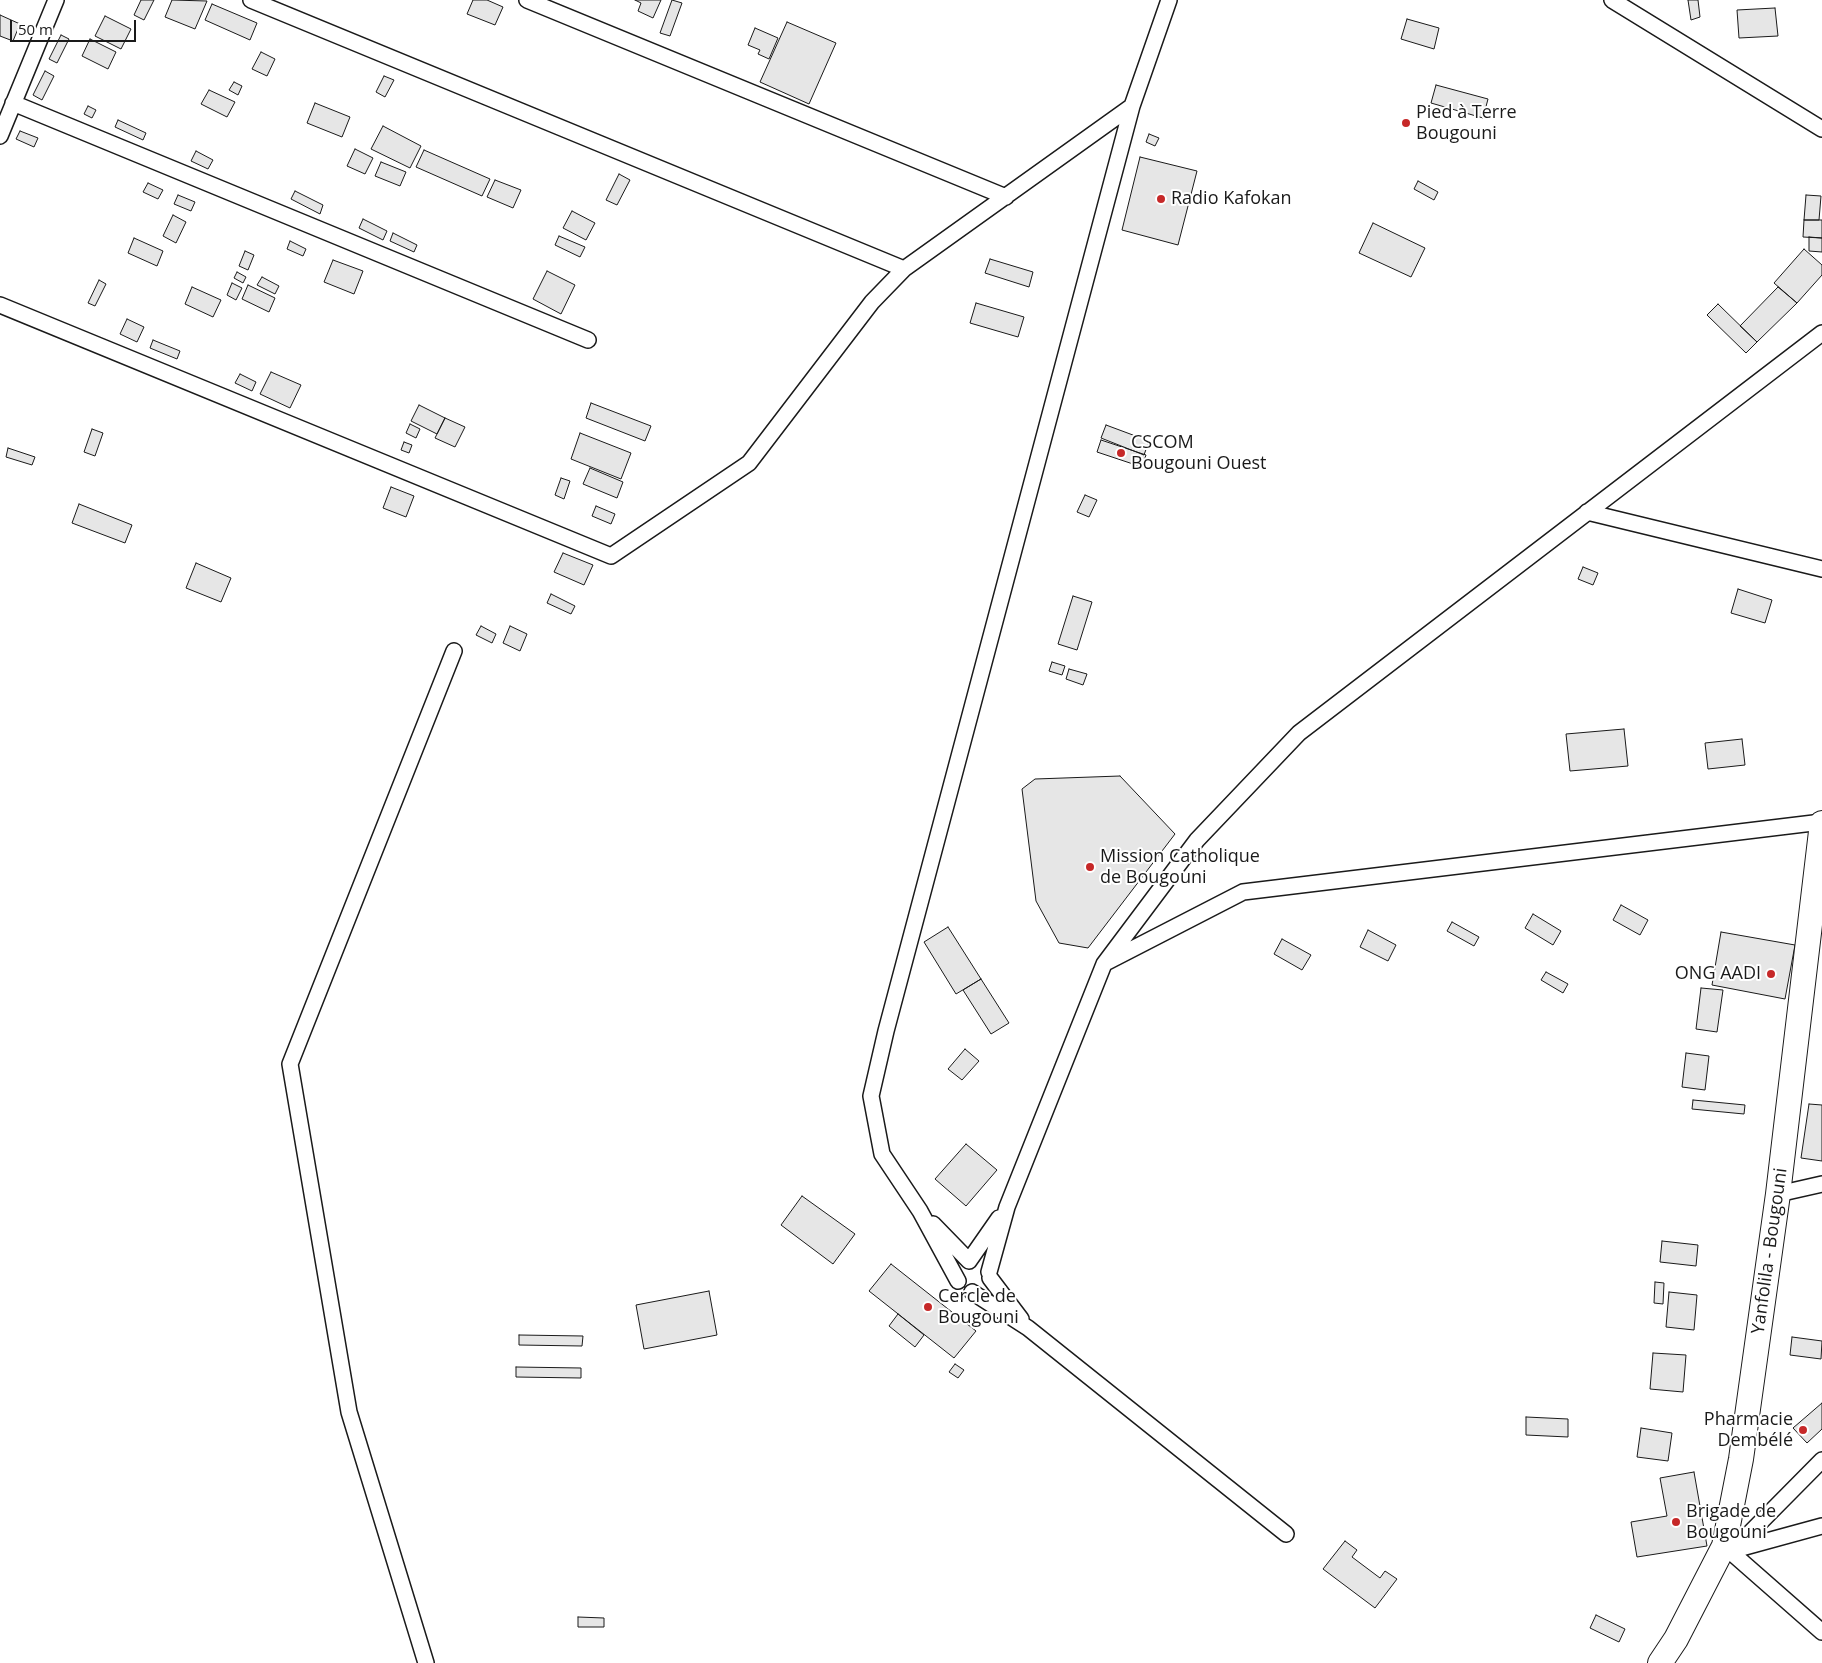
<!DOCTYPE html>
<html>
<head>
<meta charset="utf-8">
<style>
	body { margin:0 }
	#map { position:relative; width:1822px; height:1663px; overflow:hidden; background:#fff; font-family:"Open Sans",sans-serif }
	canvas { display:block }
	.scale { position:absolute; left:10px; top:20px; width:126px; height:22px; box-sizing:border-box; border:2px solid #1a1a1a; border-top:0; padding-left:6px; font-size:15px; line-height:18px; white-space:nowrap; color:#1a1a1a; -webkit-text-stroke:4px #fff; paint-order:stroke }
</style>
</head>
<body>
<div id="map">
<canvas width="1822" height="1663"></canvas>
<div class="scale">50 m</div>
</div>
<script>
const context = document.querySelector('canvas').getContext('2d');
context.lineJoin = 'round';
function fillPath(path, color) { context.fillStyle = color; context.fill(path, 'evenodd'); }
const poly = rows => new Path2D(rows.map(r => 'M' + r).join(''));
function trace(path, color, width, dash) { context.strokeStyle = color; context.lineWidth = width; context.lineCap = dash ? 'butt' : 'round'; context.setLineDash(dash || []); context.stroke(path); }
function drawText(font, color, halo, rows, align = 'center') {
  context.font = font + ' "Open Sans",sans-serif'; context.lineWidth = 4; context.setLineDash([]); context.textBaseline = 'middle'; context.strokeStyle = halo; context.fillStyle = color; for (const [text, x, y, turn = 0] of rows) {
    context.save(); context.translate(x, y); context.rotate((+turn || 0) * Math.PI / 180); context.textAlign = isNaN(turn) ? turn : align; if (halo) context.strokeText(text, 0, 0); context.fillText(text, 0, 0); context.restore();
  }
}
const building = poly([
	[141,0,154,0,144,20,134,15,141,0],
	[172,0,207,1,195,29,165,17,172,0],
	[473,0,487,0,503,7,495,25,467,14,473,0],
	[635,0,661,0,653,18,638,11,641,3,635,0],
	[672,0,682,3,670,36,660,33,672,0],
	[1688,0,1698,0,1700,17,1691,20,1688,0],
	[212,4,257,23,250,40,205,20,212,4],
	[1775,8,1778,36,1739,38,1737,10,1775,8],
	[0,15,20,24,13,41,0,36,0,15],
	[105,16,131,29,121,49,95,36,105,16],
	[1407,19,1439,28,1434,49,1401,39,1407,19],
	[787,22,836,43,809,104,760,82,787,22],
	[755,28,778,38,769,59,758,54,760,50,748,45,755,28],
	[61,35,69,39,57,63,49,59,61,35],
	[90,39,116,52,108,69,82,56,90,39],
	[261,52,275,59,267,76,252,69,261,52],
	[45,71,54,76,42,100,33,95,45,71],
	[384,76,394,80,385,97,376,92,384,76],
	[234,82,242,86,238,95,229,90,234,82],
	[1436,85,1488,99,1483,118,1431,103,1436,85],
	[209,90,235,102,227,117,201,104,209,90],
	[315,103,350,117,342,137,307,123,315,103],
	[88,106,96,110,92,118,84,114,88,106],
	[118,120,146,133,143,140,115,127,118,120],
	[383,126,421,146,410,168,371,149,383,126],
	[20,131,38,138,34,147,16,139,20,131],
	[1149,134,1159,138,1155,146,1146,142,1149,134],
	[355,149,373,158,365,174,347,166,355,149],
	[424,150,490,179,482,196,416,167,424,150],
	[196,151,213,160,208,169,191,161,196,151],
	[1140,157,1197,171,1178,245,1122,230,1140,157],
	[381,162,406,172,400,186,375,176,381,162],
	[619,174,630,180,617,205,606,200,619,174],
	[495,180,521,190,513,208,487,197,495,180],
	[1418,181,1438,192,1434,200,1414,189,1418,181],
	[148,183,163,190,158,199,143,192,148,183],
	[295,191,323,205,320,214,291,199,295,191],
	[178,195,195,202,191,211,174,204,178,195],
	[1806,195,1821,196,1819,220,1804,220,1806,195],
	[572,211,595,223,586,240,563,228,572,211],
	[173,215,186,222,176,243,163,236,173,215],
	[363,219,387,231,383,240,359,228,363,219],
	[1804,220,1822,220,1822,238,1803,237,1804,220],
	[1373,223,1425,248,1411,277,1359,253,1373,223],
	[393,233,417,245,414,252,390,241,393,233],
	[559,236,585,247,580,257,555,245,559,236],
	[1809,237,1822,238,1822,252,1809,251,1809,237],
	[134,238,163,251,157,266,128,253,134,238],
	[290,241,306,249,303,256,287,249,290,241],
	[1804,249,1822,265,1822,275,1797,303,1774,283,1804,249],
	[245,251,254,255,248,270,239,266,245,251],
	[990,259,1033,272,1029,287,985,273,990,259],
	[333,260,363,271,354,294,324,282,333,260],
	[547,271,575,285,561,314,533,299,547,271],
	[237,272,246,277,243,283,234,278,237,272],
	[262,277,279,286,275,294,257,285,262,277],
	[99,280,106,284,95,306,88,303,99,280],
	[232,283,242,288,236,300,227,295,232,283],
	[248,285,275,298,269,312,242,299,248,285],
	[192,287,221,300,213,317,185,304,192,287],
	[1778,287,1797,303,1757,342,1740,326,1778,287],
	[976,303,1024,317,1018,337,970,323,976,303],
	[1718,304,1757,342,1746,353,1707,315,1718,304],
	[127,319,144,327,137,342,120,334,127,319],
	[153,340,180,351,177,359,150,348,153,340],
	[271,372,301,385,290,408,260,394,271,372],
	[240,374,256,382,252,391,235,383,240,374],
	[591,403,651,426,645,441,586,418,591,403],
	[419,405,445,418,437,434,411,421,419,405],
	[445,418,465,427,455,447,435,438,445,418],
	[410,424,420,429,416,438,406,433,410,424],
	[1106,425,1149,441,1144,455,1101,438,1106,425],
	[92,429,103,433,95,456,84,452,92,429],
	[580,433,631,453,621,479,571,459,580,433],
	[1101,440,1146,455,1142,467,1097,452,1101,440],
	[404,442,412,445,409,453,401,450,404,442],
	[8,448,35,457,32,465,6,457,8,448],
	[590,468,623,482,617,498,583,484,590,468],
	[561,478,570,481,564,499,555,495,561,478],
	[391,487,414,496,406,517,383,508,391,487],
	[1085,495,1097,500,1089,517,1077,512,1085,495],
	[79,504,132,525,125,543,72,523,79,504],
	[596,506,615,514,611,524,592,516,596,506],
	[563,553,593,565,584,585,554,572,563,553],
	[196,563,231,578,221,602,186,588,196,563],
	[1583,567,1598,573,1593,585,1578,579,1583,567],
	[1738,589,1772,600,1765,623,1731,613,1738,589],
	[551,594,575,606,571,614,547,603,551,594],
	[1073,596,1092,602,1077,650,1058,644,1073,596],
	[481,626,496,634,492,643,476,635,481,626],
	[510,626,527,634,520,651,503,643,510,626],
	[1052,662,1065,666,1062,675,1049,671,1052,662],
	[1069,669,1087,674,1083,685,1066,679,1069,669],
	[1624,729,1628,766,1570,771,1566,734,1624,729],
	[1742,739,1745,765,1708,769,1705,743,1742,739],
	[1120,776,1175,834,1088,948,1059,943,1036,901,1022,789,1035,779,1120,776],
	[1621,905,1648,920,1640,935,1613,920,1621,905],
	[1533,914,1561,931,1553,945,1525,928,1533,914],
	[1452,922,1479,937,1474,946,1447,931,1452,922],
	[948,927,981,979,956,994,924,942,948,927],
	[1368,930,1396,945,1388,961,1360,947,1368,930],
	[1721,932,1795,945,1785,999,1712,985,1721,932],
	[1282,939,1311,955,1302,970,1274,954,1282,939],
	[1546,972,1568,984,1563,993,1541,980,1546,972],
	[981,979,1009,1023,991,1034,963,990,981,979],
	[1701,988,1723,990,1717,1032,1696,1029,1701,988],
	[965,1049,979,1061,962,1080,948,1069,965,1049],
	[1686,1053,1709,1056,1705,1090,1682,1087,1686,1053],
	[1693,1100,1745,1105,1744,1114,1692,1109,1693,1100],
	[1809,1104,1822,1105,1822,1161,1801,1158,1809,1104],
	[966,1144,997,1170,966,1206,935,1179,966,1144],
	[802,1196,855,1234,833,1264,781,1225,802,1196],
	[1662,1241,1698,1245,1696,1266,1660,1262,1662,1241],
	[891,1264,976,1331,954,1358,869,1291,891,1264],
	[1655,1282,1664,1283,1663,1304,1654,1303,1655,1282],
	[709,1291,717,1335,644,1349,636,1305,709,1291],
	[1669,1292,1697,1295,1694,1330,1666,1327,1669,1292],
	[898,1314,924,1335,915,1347,889,1326,898,1314],
	[519,1335,583,1336,582,1346,519,1345,519,1335],
	[1792,1337,1822,1341,1821,1359,1790,1355,1792,1337],
	[1653,1353,1686,1355,1683,1392,1650,1389,1653,1353],
	[955,1364,964,1370,958,1378,949,1372,955,1364],
	[516,1367,581,1368,581,1378,516,1377,516,1367],
	[1822,1403,1822,1429,1807,1443,1793,1428,1822,1403],
	[1526,1417,1568,1419,1568,1437,1526,1435,1526,1417],
	[1641,1428,1672,1433,1668,1461,1637,1457,1641,1428],
	[1694,1472,1707,1546,1637,1557,1631,1522,1667,1516,1660,1478,1694,1472],
	[1345,1541,1357,1550,1352,1557,1380,1578,1385,1571,1397,1579,1375,1608,1323,1569,1345,1541],
	[1596,1615,1625,1629,1619,1642,1590,1628,1596,1615],
	[578,1617,604,1618,604,1627,578,1627,578,1617]
]);
fillPath(building, '#e6e6e6');
trace(building, '#1a1a1a', 1);
const minor = poly([
	[251,0,904,269],
	[527,0,1006,197],
	[1612,0,1822,129],
	[13,103,588,340],
	[0,136,56,0],
	[0,305,611,556,749,463,872,302,904,269,1132,106],
	[1587,512,1822,569],
	[1107,962,1243,892,1822,822],
	[1778,1194,1822,1184],
	[933,1224,969,1261,999,1218],
	[989,1272,1007,1207,1104,964,1197,840,1299,733,1822,333],
	[990,1278,1021,1319],
	[958,1281,920,1211,882,1154,871,1096,886,1031,1132,106,1169,0],
	[972,1292,1028,1328,1286,1534],
	[1724,1546,1822,1632],
	[1734,1550,1822,1526],
	[1732,1551,1822,1460],
	[426,1663,349,1412,290,1064,454,651]
]);
const primary = poly([
	[1660,1663,1676,1639,1724,1546,1741,1459,1778,1194,1822,823]
]);
trace(minor, '#1a1a1a', 18);
trace(primary, '#1a1a1a', 26);
trace(minor, '#fff', 15);
trace(primary, '#fff', 24);
for (const [x, y, r, color] of [
	[1406,123,5,"#c62828"],
	[1161,199,5,"#c62828"],
	[1121,453,5,"#c62828"],
	[1090,867,5,"#c62828"],
	[1771,974,5,"#c62828"],
	[928,1307,5,"#c62828"],
	[1803,1430,5,"#c62828"],
	[1676,1522,5,"#c62828"]
]) { const dot = new Path2D(); dot.arc(x, y, r, 0, 2 * Math.PI); context.fillStyle = color; context.fill(dot); trace(dot, '#fff', 2); }
drawText('18px', '#1a1a1a', '#fff', [
	["Pied à Terre",1416,113],
	["Bougouni",1416,134],
	["Radio Kafokan",1171,199],
	["CSCOM",1131,443],
	["Bougouni Ouest",1131,464],
	["Mission Catholique",1100,857],
	["de Bougouni",1100,878],
	["ONG AADI",1761,974,"right"],
	["Cercle de",938,1297],
	["Bougouni",938,1318],
	["Pharmacie",1793,1420,"right"],
	["Dembélé",1793,1441,"right"],
	["Brigade de",1686,1512],
	["Bougouni",1686,1533]
], 'left');
drawText('18px', '#1a1a1a', '#fff', [
	["Yanfolila - Bougouni",1770,1251,-82]
]);
</script>
</body>
</html>
